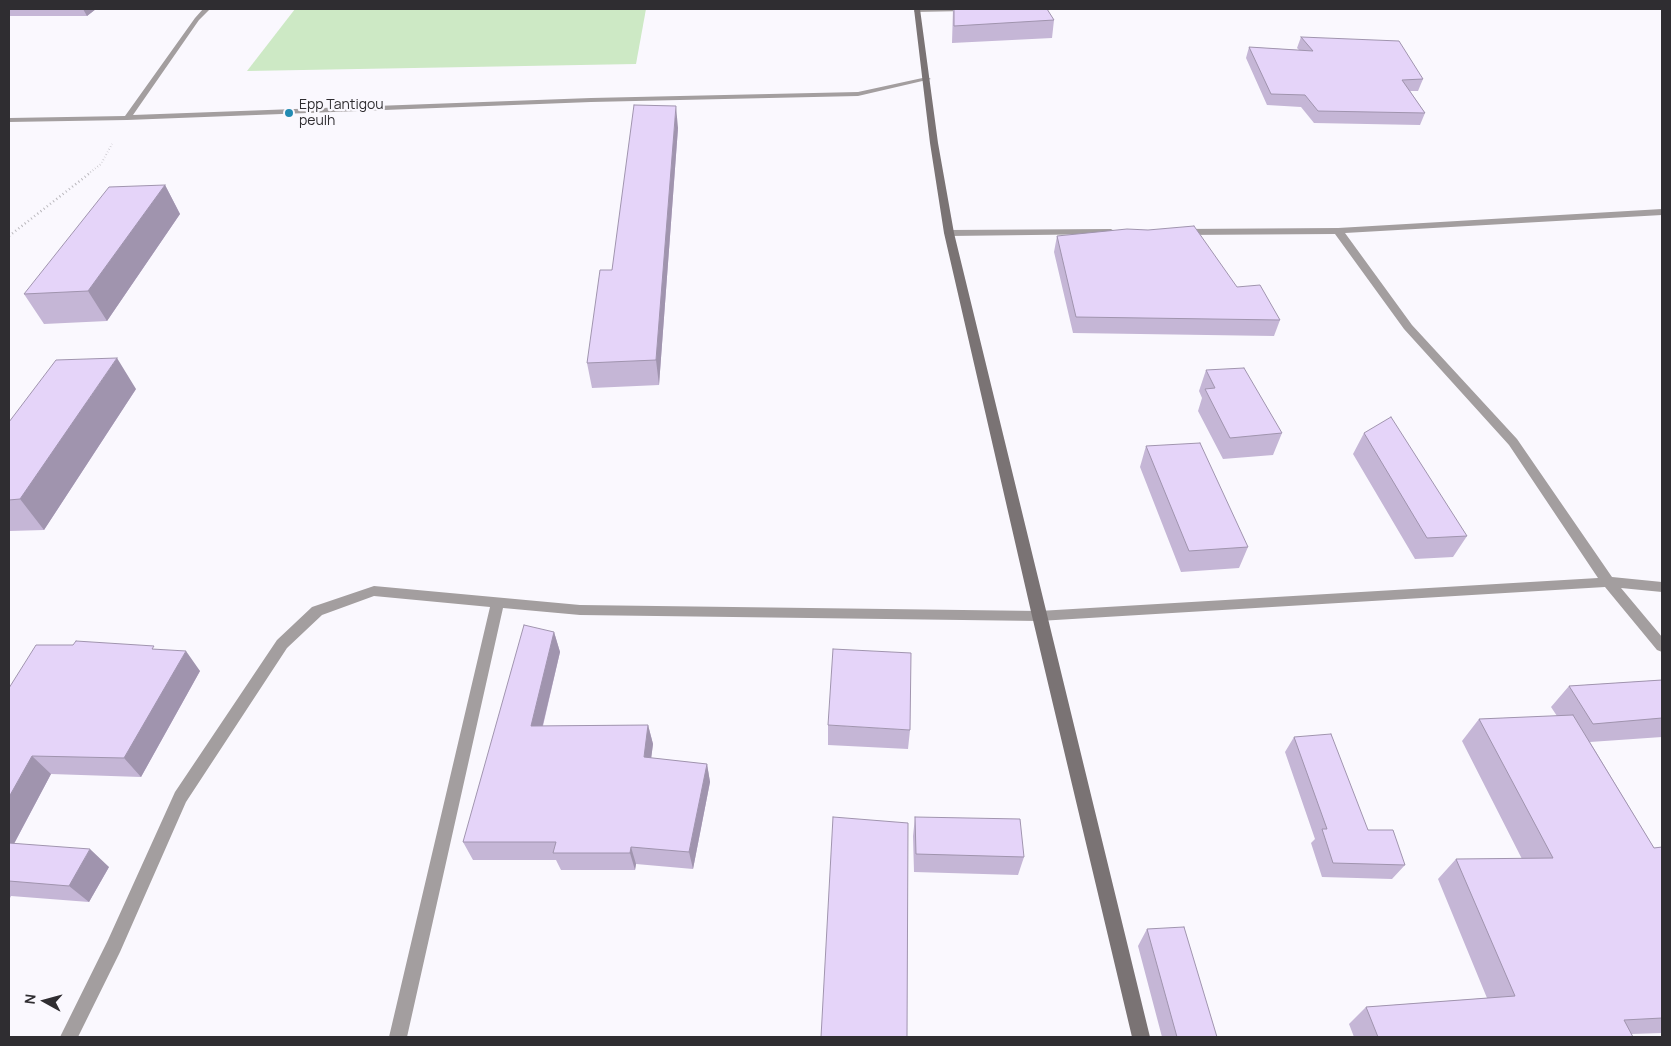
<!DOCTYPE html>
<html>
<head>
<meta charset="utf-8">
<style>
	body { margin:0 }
	#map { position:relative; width:1671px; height:1046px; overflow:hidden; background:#faf8fe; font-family:Manrope,sans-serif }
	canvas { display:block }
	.frame { position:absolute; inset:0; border:10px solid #2f2d31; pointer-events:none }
	.north { position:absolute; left:20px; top:976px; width:50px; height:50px; -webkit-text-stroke:4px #faf8fe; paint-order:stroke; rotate:277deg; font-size:14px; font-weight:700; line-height:20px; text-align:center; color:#2f2d31 }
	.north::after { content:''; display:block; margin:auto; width:18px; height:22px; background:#2f2d31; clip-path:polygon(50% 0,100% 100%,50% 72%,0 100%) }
</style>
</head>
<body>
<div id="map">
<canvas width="1671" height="1046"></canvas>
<div class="frame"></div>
<div class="north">N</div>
</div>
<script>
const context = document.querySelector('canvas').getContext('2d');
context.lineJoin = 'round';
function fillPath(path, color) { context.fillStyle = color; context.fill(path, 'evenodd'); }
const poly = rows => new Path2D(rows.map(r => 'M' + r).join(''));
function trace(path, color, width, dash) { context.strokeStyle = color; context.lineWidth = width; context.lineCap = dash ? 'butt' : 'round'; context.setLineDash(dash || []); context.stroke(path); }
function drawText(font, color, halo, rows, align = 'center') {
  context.font = font + ' Manrope,sans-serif'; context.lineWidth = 4.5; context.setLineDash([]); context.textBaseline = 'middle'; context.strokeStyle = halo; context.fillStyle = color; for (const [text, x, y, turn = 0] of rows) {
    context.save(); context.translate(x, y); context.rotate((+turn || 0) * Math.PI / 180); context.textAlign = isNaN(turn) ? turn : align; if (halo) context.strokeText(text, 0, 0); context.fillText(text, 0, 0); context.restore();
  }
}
fillPath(poly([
	[295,9,646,9,636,64,247,71]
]), '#cde9c5');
trace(poly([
	[88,174,101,164,112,144]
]), '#bbb9be', 2, [0.5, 2.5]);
trace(poly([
	[9,236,90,173]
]), '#bbb9be', 2.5, [1, 3]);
fillPath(poly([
	[203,9,210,9,199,20,133,115,591,98,858,92,927,77,931,79,858,96,591,102,127,120,9,122,9,118,125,116,195,18,203,9],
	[917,9,970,9,967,11,915,12,914,11,917,9],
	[1662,209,1662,215,1345,233,1412,325,1517,439,1612,577,1662,582,1662,592,1621,588,1662,637,1662,652,1657,650,1605,587,1039,621,580,615,503,608,407,1037,389,1037,490,607,374,596,322,615,287,648,186,802,120,952,78,1037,60,1037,108,940,175,792,277,640,312,607,374,586,580,605,1039,611,1598,578,1509,445,1404,329,1335,234,1181,235,1176,232,1181,229,1338,228,1662,209],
	[1111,229,1116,232,1114,234,949,236,944,233,949,230,1111,229]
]), '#a39e9f');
fillPath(poly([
	[914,9,920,9,938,143,954,233,1150,1037,1132,1037,1032,616,944,233,930,143,914,9]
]), '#7a7374');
fillPath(poly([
	[9,9,96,9,87,16,9,16],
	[953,9,1047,9,1054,20,1052,38,952,43],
	[1301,37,1423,79,1418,91,1410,91,1425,113,1420,125,1314,123,1301,107,1267,105,1246,58,1249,47,1299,50,1297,48],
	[678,128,659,385,592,388,587,363,612,270],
	[165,185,180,214,107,321,44,324,24,294],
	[1057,236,1237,287,1280,320,1274,336,1073,333,1054,252],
	[1206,370,1282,433,1273,455,1223,459,1198,411,1202,398,1199,391],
	[136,389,44,530,9,531,9,422],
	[1364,433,1467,536,1453,557,1415,559,1353,454],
	[1146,446,1248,547,1239,568,1181,572,1140,467],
	[554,632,560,652,543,726,648,725,653,744,651,758,707,764,710,782,693,869,636,864,635,870,561,870,556,860,473,860,463,842],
	[155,649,200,671,141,777,51,774,14,844,109,867,89,902,11,896,9,900,9,688],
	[1662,680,1662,737,1590,742,1654,848,1662,847,1662,1033,1631,1034,1633,1037,1354,1037,1349,1024,1366,1007,1487,998,1438,879,1456,859,1522,859,1462,741,1479,719,1557,716,1551,707,1569,686],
	[828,725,910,730,908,749,828,745],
	[1294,737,1368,830,1405,865,1392,879,1322,877,1311,843,1315,839,1285,752],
	[915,817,1024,857,1018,875,914,872,913,836],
	[1147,929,1217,1037,1162,1037,1138,946]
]), '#c5b6d6');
fillPath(poly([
	[83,9,96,9,87,16],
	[676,106,678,128,659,385,656,360],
	[165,185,180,214,107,321,88,291],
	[117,358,136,389,44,530,20,499],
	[554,632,560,652,538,745,531,726],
	[186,651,200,671,141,777,124,758],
	[648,725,653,744,649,775,644,757],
	[32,756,51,774,9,853,9,797],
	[707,764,710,782,693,869,689,852],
	[631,847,636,864,635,870,630,853],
	[90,849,109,867,89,902,69,886]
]), '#a094ae');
const building = poly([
	[954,9,1047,9,1054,20,954,26,954,9],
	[1301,37,1399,41,1423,79,1402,80,1425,113,1318,111,1305,95,1271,94,1249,47,1313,51,1301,37],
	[634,105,676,106,656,360,587,363,600,270,612,270,634,105],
	[165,185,88,291,24,294,109,187,165,185],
	[1194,226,1237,287,1260,285,1280,320,1076,317,1057,236,1127,229,1148,230,1194,226],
	[117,358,20,499,9,500,9,422,56,360,117,358],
	[1244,368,1282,433,1230,438,1205,389,1215,388,1206,370,1244,368],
	[1391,417,1467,536,1427,538,1364,433,1391,417],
	[1200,443,1248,547,1189,551,1146,446,1200,443],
	[524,625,554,632,531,726,648,725,644,757,707,764,689,852,631,847,630,853,553,853,556,842,463,842,524,625],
	[76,641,154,646,152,649,186,651,124,758,32,756,9,797,9,688,36,645,73,645,76,641],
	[833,649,911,653,910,730,828,725,833,649],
	[1662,680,1662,718,1593,724,1569,686,1662,680],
	[1573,715,1654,848,1662,847,1662,1018,1624,1020,1633,1037,1378,1037,1366,1007,1515,996,1456,859,1553,858,1479,719,1573,715],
	[1331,734,1368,830,1393,830,1405,865,1333,863,1322,829,1327,829,1294,737,1331,734],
	[833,817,908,823,907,1037,821,1037,833,817],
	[915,817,1020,819,1024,857,916,854,915,817],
	[9,843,90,849,69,886,9,881,9,843],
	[1184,927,1217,1037,1177,1037,1147,929,1184,927]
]);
fillPath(building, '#e5d4f9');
trace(building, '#a094ae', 1);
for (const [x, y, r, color] of [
	[289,113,5,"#228bb3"]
]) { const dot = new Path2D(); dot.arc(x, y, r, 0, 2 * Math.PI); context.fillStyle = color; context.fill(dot); trace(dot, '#faf8fe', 2); }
drawText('14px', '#2f2d31', '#faf8fe', [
	["Epp Tantigou",299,105],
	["peulh",299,121]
], 'left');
</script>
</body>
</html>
